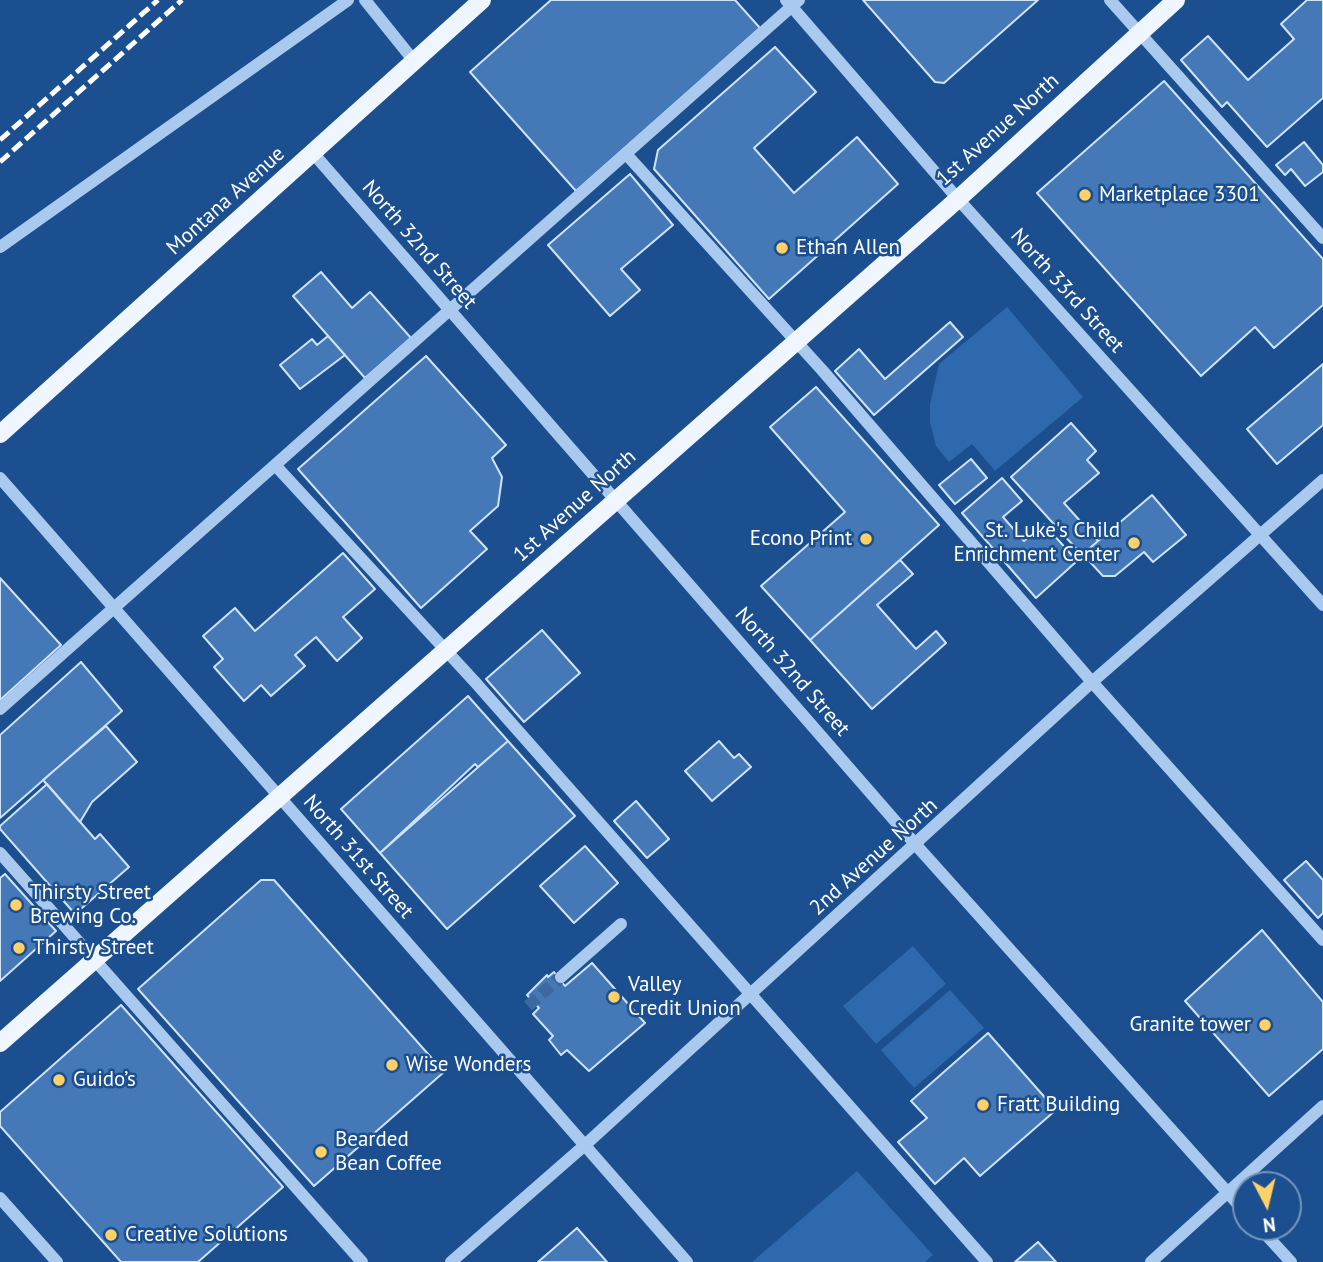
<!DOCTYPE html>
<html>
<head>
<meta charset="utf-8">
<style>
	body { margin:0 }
	#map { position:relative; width:1323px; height:1262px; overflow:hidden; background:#1b4f8f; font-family:"PT Sans",sans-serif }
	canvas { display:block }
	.north { position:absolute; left:1232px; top:1171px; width:70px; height:70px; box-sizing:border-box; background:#1b4f8f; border:2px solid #7695bc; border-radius:50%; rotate:173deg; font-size:19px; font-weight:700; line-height:28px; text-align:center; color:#fff }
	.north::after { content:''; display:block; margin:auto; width:24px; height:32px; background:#ffd166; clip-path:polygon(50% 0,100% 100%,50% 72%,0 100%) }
</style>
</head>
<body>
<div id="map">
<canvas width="1323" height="1262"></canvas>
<div class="north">N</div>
</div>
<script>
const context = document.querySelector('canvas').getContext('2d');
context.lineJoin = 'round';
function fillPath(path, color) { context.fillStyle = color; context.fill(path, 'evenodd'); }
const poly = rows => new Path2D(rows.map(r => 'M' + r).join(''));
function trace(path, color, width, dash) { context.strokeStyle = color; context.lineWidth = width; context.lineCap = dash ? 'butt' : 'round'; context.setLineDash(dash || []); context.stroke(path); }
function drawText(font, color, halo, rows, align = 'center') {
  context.font = font + ' "PT Sans",sans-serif'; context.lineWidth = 5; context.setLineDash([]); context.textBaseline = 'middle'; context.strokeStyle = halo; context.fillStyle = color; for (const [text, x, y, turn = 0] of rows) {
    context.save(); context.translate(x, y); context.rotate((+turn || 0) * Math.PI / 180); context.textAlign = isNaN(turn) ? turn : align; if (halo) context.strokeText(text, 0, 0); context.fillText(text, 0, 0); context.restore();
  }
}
fillPath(poly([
	[1007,307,1083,397,995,471,972,444,949,462,936,446,930,422,930,404,939,364],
	[913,946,946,984,876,1044,843,1006],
	[950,990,984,1028,914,1088,881,1050],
	[857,1171,933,1255,925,1262,752,1262]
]), '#2e69ad');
const building = poly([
	[551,0,735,0,760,28,576,191,470,72,551,0],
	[863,0,1038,0,944,83,935,82,863,0],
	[1307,0,1323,0,1323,98,1267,147,1227,102,1222,107,1181,60,1208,36,1248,80,1294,39,1281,24,1307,0],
	[775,47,816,92,754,148,794,193,857,137,898,184,769,299,654,169,658,150,775,47],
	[1164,81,1323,259,1323,305,1274,348,1255,327,1201,376,1037,193,1164,81],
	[1304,142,1323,165,1323,172,1305,186,1291,169,1285,175,1276,165,1304,142],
	[630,174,673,225,621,269,640,290,610,316,548,245,630,174],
	[321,272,352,308,370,292,411,338,365,378,293,296,321,272],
	[950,322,963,337,874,415,835,371,859,349,885,379,950,322],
	[328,336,345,355,300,389,280,365,312,339,317,345,328,336],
	[426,356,506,445,492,458,502,477,498,506,470,531,487,549,421,608,298,469,426,356],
	[1323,364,1323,425,1277,464,1247,429,1323,364],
	[816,387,939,525,810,640,761,586,845,512,770,427,816,387],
	[1071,423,1096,451,1087,460,1099,473,1064,503,1098,541,1082,555,1011,477,1071,423],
	[971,459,987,478,955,504,939,485,971,459],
	[1002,478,1022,501,1003,517,1024,541,1044,524,1077,561,1036,598,962,513,1002,478],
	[1152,495,1186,535,1153,562,1144,552,1115,576,1103,576,1090,562,1091,547,1152,495],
	[343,553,375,589,343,617,362,638,337,661,316,637,295,655,305,666,271,696,261,685,244,701,214,667,223,659,203,636,235,608,255,631,343,553],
	[900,560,913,574,877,605,916,649,936,631,946,643,872,709,810,640,900,560],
	[0,578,61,645,0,700,0,578],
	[542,630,580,673,524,722,486,679,542,630],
	[81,662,122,711,0,818,0,735,81,662],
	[468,696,508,741,478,767,475,764,380,853,341,809,468,696],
	[106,726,137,762,92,802,80,822,43,780,106,726],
	[508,741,575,816,447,929,380,853,508,741],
	[719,741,734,758,739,754,751,767,712,801,685,771,719,741],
	[47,784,95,839,100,834,129,867,75,914,0,829,0,826,47,784],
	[636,801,669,839,647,858,614,821,636,801],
	[585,846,618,883,574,923,540,886,585,846],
	[1306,861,1323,880,1323,913,1318,918,1284,880,1306,861],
	[5,874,56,931,0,981,0,878,5,874],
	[261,880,274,880,444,1072,314,1186,138,989,261,880],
	[1262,930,1323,1002,1323,1049,1269,1096,1185,1001,1262,930],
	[592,963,645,1023,589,1071,567,1050,561,1055,549,1040,553,1036,533,1014,539,1008,527,995,547,975,548,977,554,972,565,986,592,963],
	[121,1005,283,1187,198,1262,121,1262,0,1126,0,1112,121,1005],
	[988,1033,1056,1110,980,1176,964,1158,935,1184,898,1142,927,1118,911,1101,988,1033],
	[577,1228,607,1262,538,1262,577,1228],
	[1038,1242,1056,1262,1015,1262,1038,1242]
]);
fillPath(building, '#4478b7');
trace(building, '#cfe3fa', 2);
trace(poly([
	[528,1006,561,977]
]), '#3d69a0', 12, [12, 6]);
trace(poly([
	[365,0,414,61],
	[786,0,958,199,1323,605],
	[1110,0,1323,238],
	[313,153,916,845,1246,1213],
	[626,154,822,370,1092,682,1323,940],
	[0,247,348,0],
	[275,465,475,682,987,1262],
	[0,478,687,1262],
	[0,709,799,0],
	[0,853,362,1262],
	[561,977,621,924],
	[0,1198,57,1262],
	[1259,1227,1291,1262],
	[451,1262,585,1145,1092,682,1323,480],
	[1151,1262,1323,1106]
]), '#a9c9ee', 12);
trace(poly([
	[0,434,482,0],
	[0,1043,958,199,1176,0]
]), '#f0f6ff', 18);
trace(poly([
	[0,140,158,0],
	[0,162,182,0]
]), '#fff', 5, [12, 5]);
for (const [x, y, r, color] of [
	[1085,195,7,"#ffd166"],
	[782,248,7,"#ffd166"],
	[866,539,7,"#ffd166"],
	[1134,543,7,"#ffd166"],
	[16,905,7,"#ffd166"],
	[19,948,7,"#ffd166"],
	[614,997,7,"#ffd166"],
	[1265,1025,7,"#ffd166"],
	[392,1065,7,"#ffd166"],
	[59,1080,7,"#ffd166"],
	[983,1105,7,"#ffd166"],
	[321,1152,7,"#ffd166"],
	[111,1235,7,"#ffd166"]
]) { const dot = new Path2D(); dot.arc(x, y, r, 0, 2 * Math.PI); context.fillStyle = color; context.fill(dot); trace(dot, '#1b4f8f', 2.5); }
drawText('21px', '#fff', '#1b4f8f', [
	["1st Avenue North",998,130,-42],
	["Montana Avenue",226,201,-42],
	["North 32nd Street",419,245,49],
	["North 33rd Street",1067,291,48],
	["1st Avenue North",575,506,-42],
	["North 32nd Street",792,672,49],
	["North 31st Street",358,857,49],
	["2nd Avenue North",874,857,-42]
]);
drawText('21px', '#fff', '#1b4f8f', [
	["Marketplace 3301",1099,195],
	["Ethan Allen",796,248],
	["St. Luke's Child",1120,531,"right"],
	["Enrichment Center",1120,555,"right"],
	["Econo Print",852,539,"right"],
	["Thirsty Street",30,893],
	["Brewing Co.",30,917],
	["Thirsty Street",33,948],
	["Valley",628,985],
	["Credit Union",628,1009],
	["Granite tower",1251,1025,"right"],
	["Wise Wonders",406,1065],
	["Guido’s",73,1080],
	["Fratt Building",997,1105],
	["Bearded",335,1140],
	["Bean Coffee",335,1164],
	["Creative Solutions",125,1235]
], 'left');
</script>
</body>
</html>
